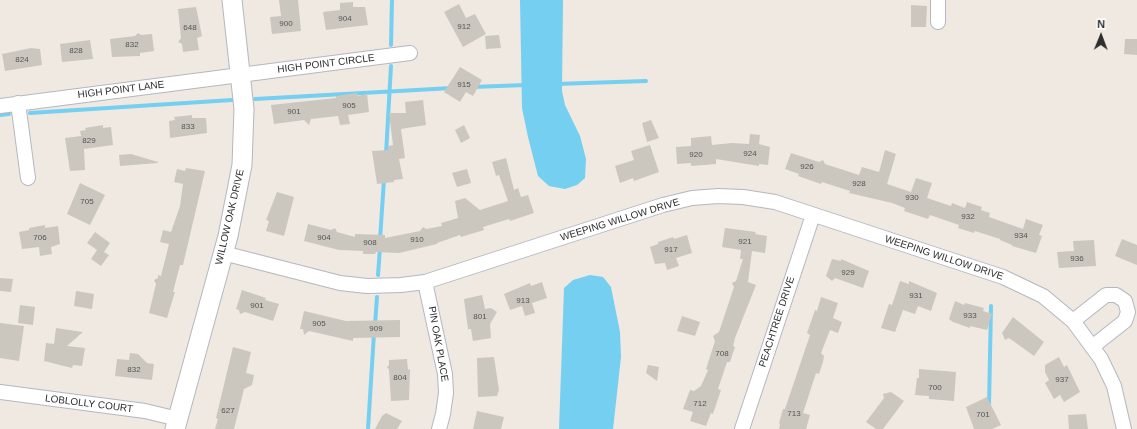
<!DOCTYPE html>
<html>
<head>
<meta charset="utf-8">
<style>
	body { margin:0 }
	#map { position:relative; width:1137px; height:429px; overflow:hidden; background:#efe9e1; font-family:Helvetica,sans-serif }
	canvas { display:block }
	.north { position:absolute; left:1081px; top:16px; width:40px; height:40px; -webkit-text-stroke:3px #fff; paint-order:stroke; rotate:1deg; font-size:11px; font-weight:700; line-height:16px; text-align:center; color:#2e2e2e }
	.north::after { content:''; display:block; margin:auto; width:14px; height:18px; background:#2e2e2e; clip-path:polygon(50% 0,100% 100%,50% 72%,0 100%) }
</style>
</head>
<body>
<div id="map">
<canvas width="1137" height="429"></canvas>
<div class="north">N</div>
</div>
<script>
const context = document.querySelector('canvas').getContext('2d');
context.lineJoin = 'round';
function fillPath(path, color) { context.fillStyle = color; context.fill(path, 'evenodd'); }
const poly = rows => new Path2D(rows.map(r => 'M' + r).join(''));
function trace(path, color, width, dash) { context.strokeStyle = color; context.lineWidth = width; context.lineCap = dash ? 'butt' : 'round'; context.setLineDash(dash || []); context.stroke(path); }
function drawText(font, color, halo, rows, align = 'center') {
  context.font = font + ' Helvetica,sans-serif'; context.lineWidth = 3; context.setLineDash([]); context.textBaseline = 'middle'; context.strokeStyle = halo; context.fillStyle = color; for (const [text, x, y, turn = 0] of rows) {
    context.save(); context.translate(x, y); context.rotate((+turn || 0) * Math.PI / 180); context.textAlign = isNaN(turn) ? turn : align; if (halo) context.strokeText(text, 0, 0); context.fillText(text, 0, 0); context.restore();
  }
}
fillPath(poly([
	[520,0,563,0,562,91,565,105,580,136,586,159,585,178,577,185,565,189,549,186,538,176,528,137,522,108],
	[590,275,603,277,611,287,620,332,621,357,613,429,559,429,564,288,573,280]
]), '#75cff0');
trace(poly([
	[391,45,392,0],
	[556,84,646,81],
	[472,87,526,85],
	[255,99,452,88],
	[30,113,232,100],
	[0,115,9,114],
	[386,154,391,66],
	[380,240,384,179],
	[378,275,380,248],
	[375,325,377,297],
	[989,405,991,306],
	[368,429,374,333]
]), '#75cff0', 4);
fillPath(poly([
	[279,0,298,0,301,31,272,34,270,17,281,16],
	[353,2,353,7,365,7,368,25,326,30,323,12,340,10,340,3],
	[459,4,466,18,475,14,486,34,463,47,444,12],
	[911,5,927,6,926,27,911,27],
	[196,7,202,36,197,38,199,50,183,52,182,44,178,42,181,38,178,9],
	[138,33,141,35,152,34,154,51,140,53,140,56,112,57,110,39,135,36],
	[499,35,501,48,486,49,485,36],
	[1125,39,1137,39,1137,55,1124,54],
	[90,40,93,59,62,62,60,44],
	[31,48,40,49,42,65,5,71,2,54],
	[460,67,482,80,473,96,466,92,460,102,444,92],
	[357,93,357,96,367,94,369,112,348,115,350,124,340,125,338,116,311,119,309,125,304,120,274,124,271,105,336,98,336,96],
	[423,100,426,125,401,129,405,158,399,159,403,179,394,180,394,182,377,184,372,151,388,150,388,146,393,145,389,113,406,113,405,102],
	[192,115,192,118,206,118,207,133,170,138,169,121,175,120,174,117],
	[651,120,659,138,647,142,642,123],
	[103,125,103,128,111,127,113,145,84,149,85,170,70,171,65,138,81,136,80,131,86,130,85,128],
	[464,125,470,138,461,143,455,130],
	[750,134,760,135,759,144,770,147,768,165,759,164,759,166,716,159,716,164,691,166,691,163,677,164,676,147,691,146,691,138,711,136,712,145,732,143,749,144],
	[650,145,659,172,634,181,633,178,620,183,615,166,634,160,631,151],
	[885,150,896,154,887,184,911,192,916,178,932,183,927,198,951,206,952,203,965,208,967,202,982,207,981,210,990,213,989,217,1023,229,1026,219,1043,225,1039,235,1042,236,1036,253,1012,246,1012,245,1000,240,1000,239,975,231,974,233,958,228,959,225,930,215,928,219,904,211,905,208,892,203,849,193,850,191,822,182,821,184,798,176,799,174,785,169,791,153,819,162,823,160,825,164,859,175,862,167,879,172],
	[131,154,158,162,158,163,120,166,119,155],
	[506,158,514,190,518,188,521,197,528,195,534,213,510,221,509,219,483,227,484,230,461,237,460,235,437,243,437,244,399,253,376,252,375,254,363,254,363,251,339,250,304,241,308,224,331,230,335,228,337,232,355,237,355,234,385,235,385,238,420,231,423,227,426,229,442,226,441,223,458,218,455,201,465,198,480,210,508,201,499,175,496,176,492,162],
	[186,168,205,171,183,265,180,265,173,292,175,292,167,318,149,313,156,284,154,280,158,278,158,275,161,276,169,244,160,242,163,230,171,232,180,206,183,184,174,182,177,169,185,171],
	[467,169,471,183,457,187,452,173],
	[80,183,105,195,90,225,67,214],
	[277,192,294,197,284,236,266,231,269,221,266,220],
	[45,225,45,228,58,226,60,244,51,247,52,254,40,256,39,247,22,249,19,232,29,230,29,228],
	[725,228,756,232,755,234,767,236,765,253,752,251,748,282,756,285,735,338,733,346,735,347,730,362,727,362,718,389,721,390,713,414,711,413,706,426,690,421,693,412,683,409,690,390,694,391,701,386,708,370,706,369,715,341,713,336,719,332,734,287,732,283,736,281,743,259,740,259,741,250,722,247],
	[95,232,110,243,104,252,109,255,101,266,91,259,97,250,87,243],
	[687,235,692,253,676,258,679,266,667,270,665,263,655,264,650,247,658,244,658,242,673,237,674,239],
	[1122,239,1137,245,1137,265,1115,256],
	[1094,240,1096,266,1059,268,1057,252,1074,251,1073,241],
	[832,259,841,261,841,259,869,271,863,288,835,278,832,281,826,276],
	[0,278,13,279,11,292,0,291],
	[900,281,909,284,909,281,937,293,931,311,918,306,915,314,903,310,895,332,881,328,889,304,892,305],
	[542,282,547,298,532,303,535,313,525,316,522,306,510,310,504,294,530,283,531,286],
	[242,290,266,298,265,300,279,304,273,321,245,312,240,314,239,310,236,309],
	[76,291,94,294,92,309,74,306],
	[482,295,485,309,491,308,497,312,490,324,491,338,473,341,471,329,468,329,464,299],
	[821,297,838,303,833,318,842,322,838,333,830,330,821,353,824,356,823,362,819,374,816,373,803,413,810,415,806,429,779,429,780,424,779,423,783,409,785,409,810,335,807,333,815,310,817,311],
	[955,301,964,305,965,303,984,308,983,311,992,314,987,330,970,326,970,328,953,322,949,319],
	[20,305,35,307,33,325,18,323],
	[304,311,346,321,400,320,400,337,353,338,353,341,309,331,304,335,303,329,300,329],
	[682,316,700,322,695,336,677,331],
	[1013,317,1044,342,1034,356,1009,338,1005,340,1002,333],
	[0,323,24,326,19,361,0,358],
	[56,328,83,332,67,346,85,348,82,366,73,365,72,368,44,361,46,343,54,344],
	[233,347,251,352,246,373,254,375,252,385,244,389,234,429,215,429,218,419,216,418],
	[130,353,138,354,147,363,154,364,152,380,115,376,117,359,129,360],
	[494,357,499,390,497,396,478,397,477,358],
	[1059,357,1064,367,1067,365,1080,392,1064,402,1060,395,1054,399,1045,383,1049,380,1045,372,1045,365],
	[407,359,408,370,410,369,409,400,391,401,389,370,387,367,389,365,389,360],
	[648,365,659,367,657,381,646,373],
	[919,369,956,372,954,401,929,399,929,396,915,395,917,378,919,378],
	[891,392,904,401,883,429,876,429,866,422,884,398,883,394],
	[987,397,1001,425,992,429,974,429,966,407],
	[477,411,504,417,501,429,473,429],
	[386,413,402,421,397,429,375,429,382,416],
	[1086,414,1088,429,1069,429,1068,415]
]), '#cbc7bf');
const street = poly([
	[938,22,938,0],
	[18,103,28,178],
	[0,106,410,53],
	[223,253,340,283,367,286,401,285,425,282,663,205,692,198,718,196,743,197,775,202,1003,277,1043,296,1073,321,1101,359,1114,386,1124,429],
	[425,282,445,374,446,393,443,414,439,429],
	[1073,321,1106,295,1116,295,1125,301,1128,312,1125,321,1092,347],
	[0,392,145,411,178,419],
	[742,429,813,215]
]);
const secondary = poly([
	[175,429,228,236,242,165,244,109,232,0]
]);
trace(street, '#b4b7c1', 16);
trace(secondary, '#b4b7c1', 21);
trace(street, '#fff', 14);
trace(secondary, '#fff', 19);
drawText('8px', '#555452', null, [
	["904",345,19],
	["900",286,24],
	["912",464,27],
	["648",190,28],
	["832",132,45],
	["828",76,51],
	["824",22,60],
	["915",464,85],
	["905",349,106],
	["901",294,112],
	["833",188,127],
	["829",89,141],
	["924",750,154],
	["920",696,155],
	["926",807,167],
	["928",859,184],
	["930",912,198],
	["705",87,202],
	["932",968,217],
	["934",1021,236],
	["706",40,238],
	["904",324,238],
	["910",417,240],
	["921",745,242],
	["908",370,243],
	["917",671,250],
	["936",1077,259],
	["929",848,273],
	["931",916,296],
	["913",523,301],
	["901",257,306],
	["933",970,316],
	["801",480,317],
	["905",319,324],
	["909",376,329],
	["708",722,354],
	["832",134,370],
	["804",400,378],
	["937",1062,380],
	["700",935,388],
	["712",700,404],
	["627",228,411],
	["713",794,414],
	["701",983,415]
]);
drawText('10px', '#2e2e2e', '#fff', [
	["HIGH POINT CIRCLE",326,64,-7],
	["HIGH POINT LANE",121,90,-7],
	["WILLOW OAK DRIVE",230,217,-77],
	["WEEPING WILLOW DRIVE",620,220,-17],
	["WEEPING WILLOW DRIVE",944,258,18],
	["PEACHTREE DRIVE",777,322,-72],
	["PIN OAK PLACE",438,344,80],
	["LOBLOLLY COURT",89,404,7]
]);
</script>
</body>
</html>
